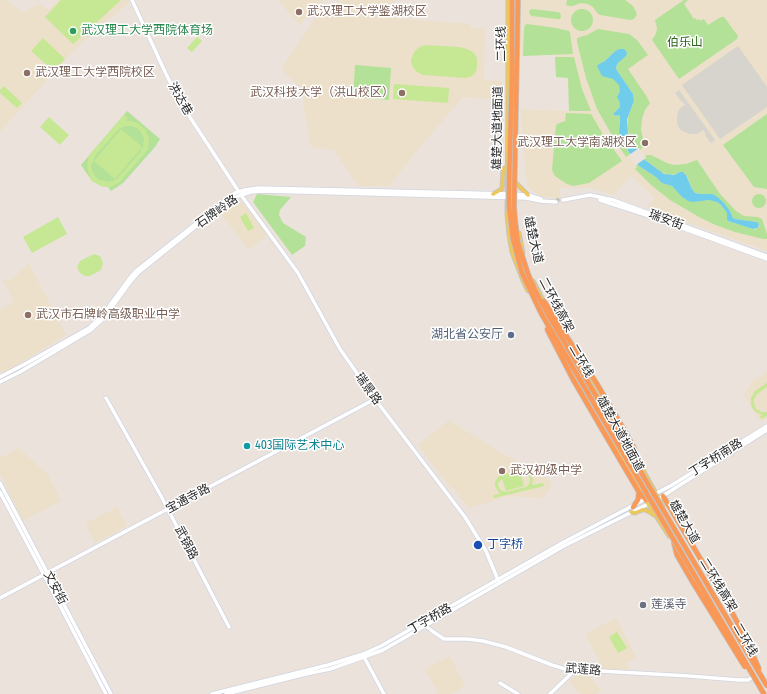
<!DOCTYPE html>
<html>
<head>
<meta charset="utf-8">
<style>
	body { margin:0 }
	canvas { display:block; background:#ebe3db }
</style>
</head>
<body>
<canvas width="767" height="694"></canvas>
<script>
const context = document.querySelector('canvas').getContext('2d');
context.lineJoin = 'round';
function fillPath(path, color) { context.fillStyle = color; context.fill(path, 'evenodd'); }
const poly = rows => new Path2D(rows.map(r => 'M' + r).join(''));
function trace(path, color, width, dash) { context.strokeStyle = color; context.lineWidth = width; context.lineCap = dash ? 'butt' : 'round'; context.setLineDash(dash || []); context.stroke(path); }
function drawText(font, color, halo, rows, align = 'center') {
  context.font = font + ' "Fira Sans Condensed","Noto Sans SC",sans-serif'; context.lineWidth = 3; context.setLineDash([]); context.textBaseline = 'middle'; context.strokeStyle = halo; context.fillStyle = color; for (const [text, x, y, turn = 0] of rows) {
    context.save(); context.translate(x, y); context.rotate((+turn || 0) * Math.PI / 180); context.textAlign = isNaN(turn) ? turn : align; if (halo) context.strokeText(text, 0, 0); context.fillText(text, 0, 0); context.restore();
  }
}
fillPath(poly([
	[0,0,7,0,23,13,38,4,49,10,58,0,132,0,79,45,0,132],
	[278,0,324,0,312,10,300,25,289,13],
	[341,0,394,0,393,18,470,24,471,28,485,29,484,80,502,81,502,100,463,97,416,152,389,186,358,186,334,150,311,147,301,89,281,69,314,20,327,8],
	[519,0,767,0,767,251,647,208,655,198,631,176,613,195,592,188,559,188,561,198,540,197,527,186,520,109,569,111,568,78,556,77,555,55,520,56,518,31],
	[233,202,243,203,268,235,248,250,220,212],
	[29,263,66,335,4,373,0,372,0,309,14,302,3,280,11,280],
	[767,371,767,418,762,421,759,420,749,404,744,394,753,381],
	[449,420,498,451,553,482,544,498,509,496,469,508,454,489,450,487,418,445],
	[19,448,48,475,61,501,23,521,0,473,0,458],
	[117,507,127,526,95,543,85,523],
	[616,618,637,658,626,663,630,670,603,669,585,634],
	[450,656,465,686,450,694,438,694,425,669],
	[578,674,588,675,601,690,597,694,580,694,569,681]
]), '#ece0ca');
fillPath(poly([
	[567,0,625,0,633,6,637,14,634,19,630,20,600,15,598,14,593,7,588,4,581,3,573,6,570,6,566,5],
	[684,0,688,0,684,4,694,19,695,18,697,20,699,19,700,21,704,19,708,25,721,17,724,17,738,36,737,39,679,79,652,40,656,34,657,28,655,20],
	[532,9,558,12,560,13,561,17,560,19,557,19,532,16,530,15,529,12,530,10],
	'571 20a11 11 0 1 1 22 0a11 11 0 1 1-22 0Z',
	[527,24,556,28,569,31,570,33,573,54,523,56,524,29,525,25],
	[598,29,629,34,637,40,648,55,628,69,647,97,650,103,645,110,642,119,641,129,644,144,643,147,640,150,639,148,637,149,631,141,628,130,628,116,633,104,634,101,633,94,616,69,617,64,626,56,627,53,624,49,619,49,614,52,605,61,599,64,608,77,616,80,620,87,620,91,617,97,620,103,620,107,613,114,616,116,619,115,620,117,619,133,630,154,626,157,613,137,597,109,586,78,577,42,577,38,580,37,587,35],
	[555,57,574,57,582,89,591,111,569,111,568,78,556,77],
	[355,65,391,68,389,100,353,97],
	[127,111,160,139,155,147,123,183,111,191,108,187,101,186,92,181,81,165],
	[566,113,591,114,604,136,622,161,589,183,573,186,567,184,555,176,552,170,556,126,557,124,565,121],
	[767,114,767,189,754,187,723,145],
	[648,155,651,155,667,163,674,165,686,164,697,160,720,194,736,211,744,216,758,217,762,219,767,234,767,239,763,239,735,232,713,224,699,217,670,200,651,185,635,169,637,167,636,165,637,164,639,166,656,177,662,183,672,186,682,197,688,201,709,200,715,201,721,205,727,213,727,220,728,221,753,229,755,230,759,227,759,224,757,222,735,219,733,218,730,211,712,194,701,194,695,193,692,189,687,176,684,173,680,172,676,174,669,175,661,172,644,159,646,158,645,156],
	'752 201a7 7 0 1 1 14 0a7 7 0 1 1-14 0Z',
	[257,194,291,197,280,210,279,215,283,223,306,237,305,246,292,255,253,202]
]), '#b3e198');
fillPath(poly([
	[61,0,121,0,73,44,45,17],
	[197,37,202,41,192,52,187,48],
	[43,38,65,59,54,71,31,51],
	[427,45,459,47,467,49,473,52,477,58,477,65,476,72,472,76,466,78,423,75,417,72,412,66,411,60,414,52,419,47],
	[394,84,449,88,448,103,393,99],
	[4,86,22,103,17,108,0,93,0,90],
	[124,115,128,118,126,121,131,121,138,123,145,129,149,139,148,149,144,154,120,182,111,187,101,186,92,181,89,175,87,165,88,159,91,153],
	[126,126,133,126,138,129,141,132,144,139,143,147,141,151,117,179,113,181,108,182,100,180,96,177,92,171,91,166,95,156,117,131,121,128],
	[49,117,69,135,60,145,40,127],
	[121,129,142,147,115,179,94,161],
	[246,213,254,228,248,231,240,217],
	[58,217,67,234,32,253,23,237],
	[94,254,100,256,103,263,101,270,90,276,85,276,80,273,77,267,80,261],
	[767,383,767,387,757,394,754,399,754,403,756,409,762,412,767,412,767,416,761,419,760,417,762,415,756,412,753,409,751,404,751,398,755,391],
	[521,470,526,471,531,474,533,480,532,485,543,483,544,486,494,498,493,495,500,494,497,490,495,486,495,482,498,477,502,475],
	[523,473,528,475,530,479,529,484,526,487,506,492,502,491,499,488,498,483,502,479],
	[521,474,524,486,506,491,502,479],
	[617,632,627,648,618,653,609,637]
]), '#c6e894');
fillPath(poly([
	[738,46,767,87,767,107,720,139,682,85],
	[679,90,715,140,711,143,705,135,706,134,703,130,697,134,690,134,682,131,679,128,677,123,677,115,680,108,685,105,682,101,681,101,675,93]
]), '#d7d3cd');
fillPath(poly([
	[619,49,624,49,626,51,627,54,626,56,617,64,616,69,633,94,634,101,627,119,628,133,631,141,645,160,664,174,674,175,680,172,683,172,686,175,692,189,695,193,701,194,712,194,716,196,723,202,730,211,733,218,735,219,757,222,759,224,758,228,753,229,728,221,727,220,727,213,721,205,717,202,709,200,693,202,688,201,682,197,672,186,662,183,656,177,639,166,629,152,619,133,620,120,620,116,618,115,616,116,613,114,620,107,620,103,617,97,620,91,619,85,613,79,602,76,597,66,599,64,605,61,614,52]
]), '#6fcdeb');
fillPath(poly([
	[639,148,646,158,636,165,629,155]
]), '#ebe3db');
trace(poly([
	[556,200,563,200]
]), '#c4beb7', 3.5, [3.5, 2]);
const secondary = poly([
	[132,0,166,74,180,102,239,192],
	[241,195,298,273,340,349,375,399,465,517,486,551,498,580],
	[563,200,590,195,613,200,767,256],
	[600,200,649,216,767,259],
	[0,377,25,364,89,328,102,316,129,279,137,270,228,198,235,193,245,190,258,188,512,194,528,195,541,199],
	[0,382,20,372,91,330,104,318,131,281,138,273,224,204,231,199,241,195,251,192,263,191,526,198,541,201,556,202],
	[106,398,161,496,229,627],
	[0,483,111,694],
	[0,492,44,575,106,694],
	[661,497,767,430],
	[0,598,375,399],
	[425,625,432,631,444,639,467,639,483,641,506,647,552,665,565,669,689,676,739,680,748,680,753,677],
	[364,657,384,694],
	[500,683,518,694],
	[212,694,328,665,363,654,381,646,562,543,672,485,767,426],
	[226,694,306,674,330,669,364,657,383,650,564,546,650,503],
	[550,694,575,670]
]);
const primary = poly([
	[508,0,508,112,507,214,509,234,512,252,524,283,528,291],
	[515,182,528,195],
	[493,194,502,189,503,170,507,166],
	[519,233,523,253],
	[533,281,544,302],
	[562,334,636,457],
	[615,444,641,492],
	[639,463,663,506],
	[645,499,669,536],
	[631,512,635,513,642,510,646,510,654,515]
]);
const highway = poly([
	[627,435,634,448,640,465],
	[609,441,639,492,646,500],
	[663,496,694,548],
	[633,507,638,500,639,492],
	[674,543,677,555]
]);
trace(secondary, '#d0d4e1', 5);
trace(primary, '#c3c3c3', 5);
trace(highway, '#c3c3c3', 6);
trace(secondary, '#fff', 3.5);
trace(primary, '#edc85e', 3.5);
trace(highway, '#fa9957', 4.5);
const highwayBridge = poly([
	[512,0,512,75,509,184,509,206,513,239,522,273,541,313,764,694],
	[518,0,514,207,515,220,518,243,528,274,535,290,546,311,767,686],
	[544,301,597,384,627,435],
	[547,329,574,381,609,441],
	[694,548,728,605,744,635,759,669],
	[677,555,692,581,745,667]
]);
trace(highwayBridge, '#c3c3c3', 6, []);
trace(highwayBridge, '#fa9957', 4.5);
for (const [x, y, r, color] of [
	[299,12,4,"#8d6e63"],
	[73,31,4,"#2e9e5b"],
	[27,73,4,"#8d6e63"],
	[402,93,4,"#8d6e63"],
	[645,143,4,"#8d6e63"],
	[28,315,4,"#8d6e63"],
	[511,335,4,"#5c6f8a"],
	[247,446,4,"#0f9aa8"],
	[502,471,4,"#8d6e63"],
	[478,545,5,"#1a4fb4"],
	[643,605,4,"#6b7280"]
]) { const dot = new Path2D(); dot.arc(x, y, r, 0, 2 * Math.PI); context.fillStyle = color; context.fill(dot); trace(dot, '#fff', 1.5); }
drawText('12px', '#785e54', '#fff', [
	["武汉理工大学鉴湖校区",307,12],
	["武汉理工大学西院校区",35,73],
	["武汉科技大学（洪山校区）",394,93,"right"],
	["武汉理工大学南湖校区",637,143,"right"],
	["武汉市石牌岭高级职业中学",36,315],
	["武汉初级中学",510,471]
], 'left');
drawText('12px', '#27864d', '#fff', [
	["武汉理工大学西院体育场",81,31]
], 'left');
drawText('12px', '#2c631b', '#fff', [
	["伯乐山",685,43]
]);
drawText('12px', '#292929', '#fff', [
	["二环线",502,44,-90],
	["洪达巷",180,99,60],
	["雄楚大道地面道",498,128,-89],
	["石牌岭路",217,212,-35],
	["瑞安街",666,220,20],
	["雄楚大道",533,240,77],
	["二环线高架",556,305,62],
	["二环线",581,361,60],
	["瑞景路",368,389,55],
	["雄楚大道地面道",620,434,61],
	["丁字桥南路",716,458,-32],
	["宝通寺路",188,499,-28],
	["雄楚大道",684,522,60],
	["武锅路",186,543,63],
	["二环线高架",718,585,59],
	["文安街",55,588,62],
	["丁字桥路",430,619,-30],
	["二环线",745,640,60],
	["武莲路",583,670,5]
]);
drawText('12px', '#4e5e75', '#fff', [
	["湖北省公安厅",503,335]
], 'right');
drawText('12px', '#0d838f', '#fff', [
	["403国际艺术中心",255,446]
], 'left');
drawText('12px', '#164399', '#fff', [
	["丁字桥",487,545]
], 'left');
drawText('12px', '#5b616d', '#fff', [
	["莲溪寺",651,605]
], 'left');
</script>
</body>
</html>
